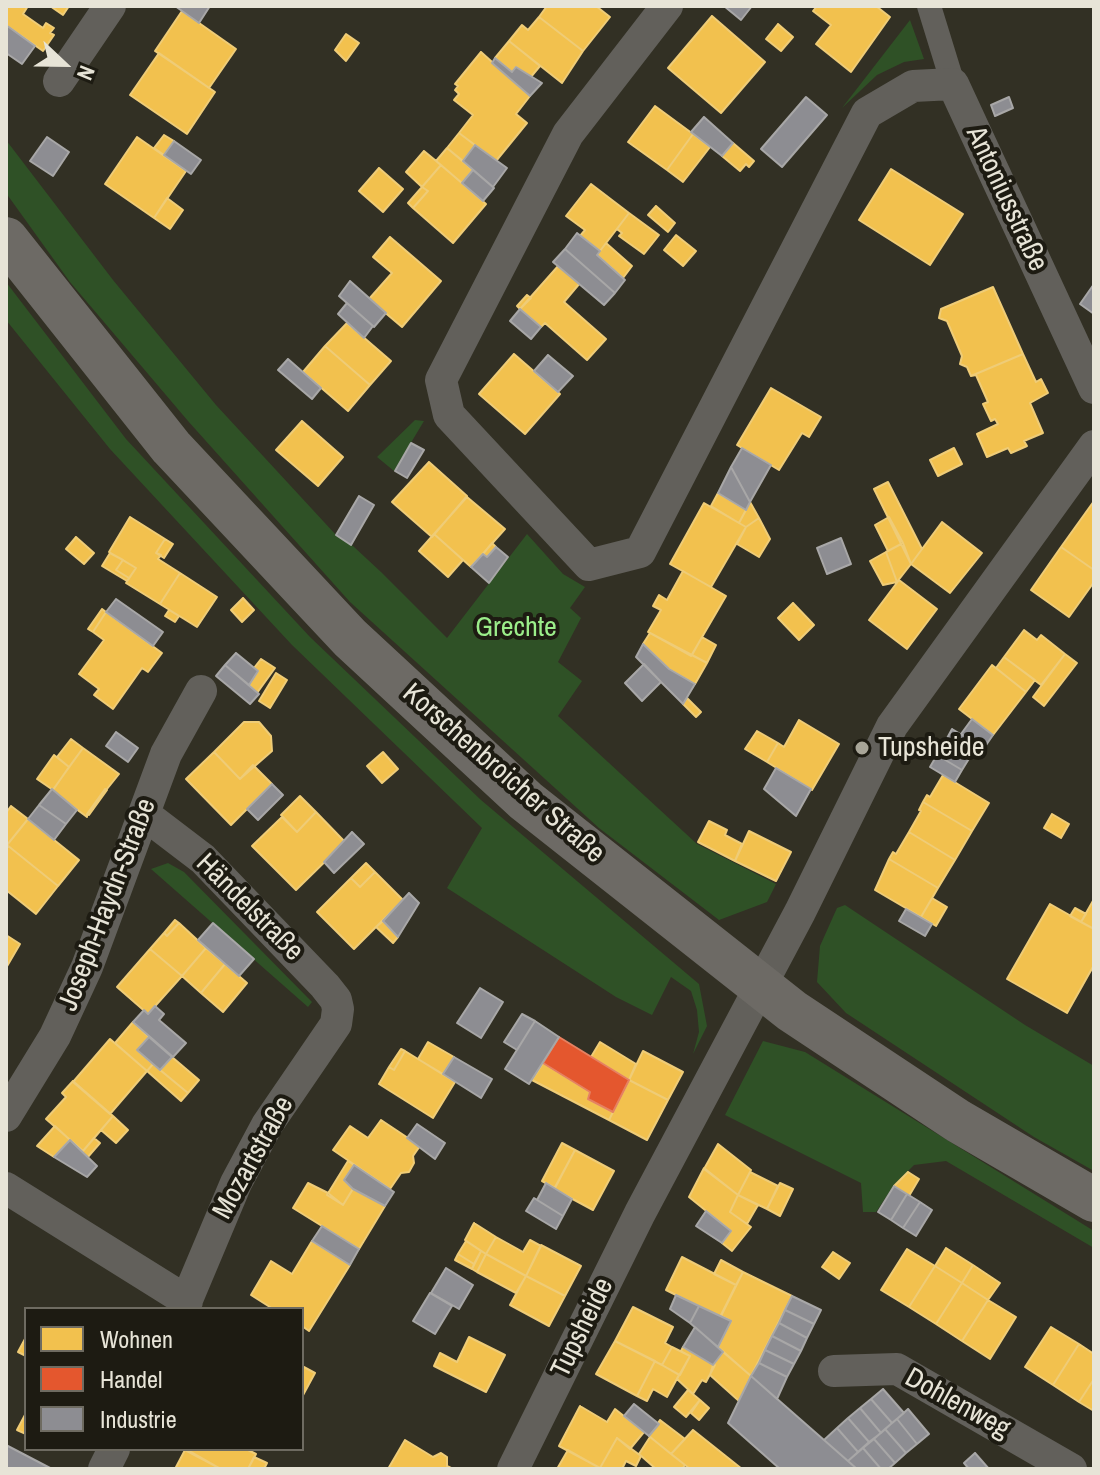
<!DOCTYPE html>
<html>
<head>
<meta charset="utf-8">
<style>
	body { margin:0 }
	#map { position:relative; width:1100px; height:1475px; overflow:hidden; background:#323024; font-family:"Archivo Narrow",sans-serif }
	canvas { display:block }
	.frame { position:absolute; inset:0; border:8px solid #e7e4d7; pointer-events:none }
	.legend { position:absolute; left:24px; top:1307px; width:280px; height:144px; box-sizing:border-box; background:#1d1b12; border:2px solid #6e6b61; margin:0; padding:10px 14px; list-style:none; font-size:24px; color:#e7e4d7 }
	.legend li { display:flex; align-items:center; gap:16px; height:40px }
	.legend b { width:40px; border:2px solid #6e6b61 }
	.north { position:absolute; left:24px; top:24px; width:80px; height:80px; -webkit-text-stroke:6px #1d1b12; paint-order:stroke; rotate:112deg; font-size:22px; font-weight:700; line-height:32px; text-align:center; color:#e7e4d7 }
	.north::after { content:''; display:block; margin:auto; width:28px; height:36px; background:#e7e4d7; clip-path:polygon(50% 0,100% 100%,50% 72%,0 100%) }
</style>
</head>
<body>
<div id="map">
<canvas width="1100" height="1475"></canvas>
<div class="frame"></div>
<ul class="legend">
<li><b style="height:22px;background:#f2c14e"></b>Wohnen</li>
<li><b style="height:22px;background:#e4572e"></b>Handel</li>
<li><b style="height:22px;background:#8d8d92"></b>Industrie</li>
</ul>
<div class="north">N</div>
</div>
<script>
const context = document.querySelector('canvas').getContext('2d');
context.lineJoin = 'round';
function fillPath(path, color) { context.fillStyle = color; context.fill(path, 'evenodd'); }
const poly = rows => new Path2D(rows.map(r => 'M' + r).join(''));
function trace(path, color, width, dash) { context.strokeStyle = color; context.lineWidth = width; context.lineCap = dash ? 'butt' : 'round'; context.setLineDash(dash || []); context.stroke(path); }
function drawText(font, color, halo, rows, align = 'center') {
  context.font = font + ' "Archivo Narrow",sans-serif'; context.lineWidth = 8; context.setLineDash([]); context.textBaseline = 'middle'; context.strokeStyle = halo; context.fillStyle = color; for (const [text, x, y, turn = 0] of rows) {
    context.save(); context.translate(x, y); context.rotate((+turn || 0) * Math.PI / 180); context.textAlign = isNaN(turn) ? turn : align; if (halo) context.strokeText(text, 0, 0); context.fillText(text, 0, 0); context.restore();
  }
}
fillPath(poly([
	[910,20,924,59,904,62,877,75,842,108],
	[6,140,113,280,216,405,336,535,353,546,381,572,447,638,527,534,563,574,585,587,570,608,581,618,558,662,582,681,558,716,697,844,776,884,767,902,719,920,599,828,350,602,188,421,70,282,6,193],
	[6,282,126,439,310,637,481,800,699,984,707,1026,693,1054,699,1032,697,1010,691,991,671,977,652,1015,616,997,447,888,482,828,292,645,110,449,6,320],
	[415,420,424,421,394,471,377,457],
	[168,863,184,872,312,1002,308,1007,151,869],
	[845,905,1025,1025,1094,1066,1094,1171,1034,1137,846,1013,817,982,820,946,837,908],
	[763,1041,805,1052,1094,1231,1094,1248,946,1161,914,1165,894,1185,876,1212,863,1212,861,1183,725,1115]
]), '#2f5126');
const homes = poly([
	[6,6,28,6,23,14,43,28,46,23,54,28,50,33,54,35,43,51,6,25,6,6],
	[50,6,69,6,63,15,50,6],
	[547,6,596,6,610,17,583,51,539,17,547,6],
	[817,6,876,6,890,17,851,72,816,44,831,25,813,11,817,6],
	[182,11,236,49,209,88,155,51,182,11],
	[712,16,765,62,721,113,668,68,712,16],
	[539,17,583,51,562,83,509,41,522,25,528,30,539,17],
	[778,24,793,37,781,51,766,39,778,24],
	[346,34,359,43,346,61,335,50,346,34],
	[509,41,540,66,530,78,516,67,512,72,495,58,509,41],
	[481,52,530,96,516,114,527,123,496,161,459,133,473,115,454,100,459,94,455,90,458,86,455,84,481,52],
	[159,53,215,92,187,134,130,95,159,53],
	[655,106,693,134,667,170,628,142,655,106],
	[459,133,475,145,463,161,447,148,459,133],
	[693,134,710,147,683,182,667,170,693,134],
	[164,135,174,141,164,155,154,148,164,135],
	[137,137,186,171,154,218,105,184,137,137],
	[733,143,754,161,749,167,746,164,740,171,722,156,733,143],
	[447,148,473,170,462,183,436,161,447,148],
	[424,151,441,165,422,187,406,172,424,151],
	[441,165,486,204,453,243,413,208,428,191,422,187,441,165],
	[379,168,403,189,383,212,359,191,379,168],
	[891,169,963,214,930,265,859,220,891,169],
	[591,184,629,213,600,251,580,236,585,230,566,216,591,184],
	[422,187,428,191,413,208,408,203,422,187],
	[167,198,183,210,170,229,154,218,167,198],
	[656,206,675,223,668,232,648,215,656,206],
	[629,213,659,235,644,254,619,236,622,233,617,229,629,213],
	[676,235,696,251,683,266,664,250,676,235],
	[390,237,441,281,402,327,369,299,392,273,373,257,390,237],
	[606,243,632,266,623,278,597,255,606,243],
	[559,265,580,283,564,302,606,339,587,360,545,323,541,327,520,309,559,265],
	[993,287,1023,354,971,376,967,367,960,364,962,356,947,321,939,318,941,309,993,287],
	[527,295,531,298,520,309,517,306,527,295],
	[347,323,391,361,370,385,325,346,347,323],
	[325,346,370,385,348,411,303,372,325,346],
	[514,354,560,394,525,434,479,394,514,354],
	[1023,354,1036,382,1041,379,1048,393,1030,403,1043,433,1024,441,1027,446,1011,453,1008,448,987,457,977,434,998,424,995,419,991,421,983,404,988,402,976,375,971,376,1023,354],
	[771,388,821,417,809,437,802,433,779,470,737,445,771,388],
	[302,421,343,457,318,486,276,450,302,421],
	[954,448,962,464,938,476,930,460,954,448],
	[429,462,467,496,432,537,392,502,429,462],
	[888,482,922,549,911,564,874,489,888,482],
	[718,493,746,510,739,523,711,506,718,493],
	[467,497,505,529,471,567,434,534,467,497],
	[1094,501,1094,570,1061,547,1094,501],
	[750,502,759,518,746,527,739,523,750,502],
	[704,503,746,527,711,587,670,564,704,503],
	[130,517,165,539,156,553,161,555,158,559,180,573,160,604,126,583,136,568,109,552,130,517],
	[889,517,903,543,888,551,875,525,889,517],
	[759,518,770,539,759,557,737,544,746,527,759,518],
	[942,522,982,553,950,593,911,564,942,522],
	[434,534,463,560,448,577,419,551,434,534],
	[76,537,94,553,84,564,66,549,76,537],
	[165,539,173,544,164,558,156,553,165,539],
	[492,543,496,547,487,557,483,554,492,543],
	[903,543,911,564,897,582,886,552,903,543],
	[1061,547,1094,570,1094,582,1069,617,1031,590,1061,547],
	[886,552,897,582,883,585,870,561,886,552],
	[110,553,123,560,116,570,129,578,127,581,102,566,110,553],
	[123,560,136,568,129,578,116,570,123,560],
	[683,571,726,596,691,656,648,632,661,610,653,606,659,595,667,600,683,571],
	[180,573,217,597,197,627,160,604,180,573],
	[899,580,937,609,907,649,869,620,899,580],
	[243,598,254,610,242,622,231,610,243,598],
	[793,603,814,625,799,640,778,618,793,603],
	[102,609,106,612,93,632,88,629,102,609],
	[169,610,179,616,175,622,165,616,169,610],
	[106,612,162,653,148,672,142,668,113,709,94,695,99,689,79,674,104,640,93,632,106,612],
	[1024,630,1037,640,1041,635,1065,654,1041,685,1004,657,1024,630],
	[650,633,707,663,695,684,669,669,643,644,650,633],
	[702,637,716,645,707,663,692,655,702,637],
	[1065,654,1077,663,1044,706,1033,697,1065,654],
	[1004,657,1035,680,1026,692,996,668,1004,657],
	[261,659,275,668,257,693,249,685,258,671,254,668,261,659],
	[992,665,1026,692,993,735,959,709,992,665],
	[276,673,287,680,270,708,259,701,276,673],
	[687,698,701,712,696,717,683,704,687,698],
	[799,720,839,744,812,790,767,762,778,743,784,747,799,720],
	[244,722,259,722,271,736,272,751,240,779,214,752,244,722],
	[757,731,778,743,767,762,745,749,757,731],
	[71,739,83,748,69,767,57,757,71,739],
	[83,748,119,774,87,814,87,817,52,791,83,748],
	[214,752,240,779,253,765,272,784,231,825,186,779,214,752],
	[383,752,398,769,382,783,367,766,383,752],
	[54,755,69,767,53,790,37,779,54,755],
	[943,775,989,803,972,831,923,802,927,795,930,797,943,775],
	[105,789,107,790,89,815,87,814,105,789],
	[300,796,316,812,297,832,281,815,300,796],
	[923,802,972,831,955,860,909,832,921,811,919,810,923,802],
	[11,806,28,819,7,845,6,813,11,806],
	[316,812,345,842,296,890,252,846,282,817,297,832,316,812],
	[1052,814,1069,824,1061,838,1044,828,1052,814],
	[28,819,79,860,58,886,7,845,28,819],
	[709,821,727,830,725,835,742,844,735,861,698,842,709,821],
	[749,831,791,852,776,881,735,861,749,831],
	[909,832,955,860,938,888,889,859,893,852,896,854,909,832],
	[7,845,58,886,36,914,6,890,7,845],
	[889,859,938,888,921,917,875,890,889,859],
	[366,863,375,872,360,887,351,878,366,863],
	[375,872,403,900,354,949,317,912,351,878,360,887,375,872],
	[932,898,947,907,936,926,921,917,932,898],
	[1094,899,1094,929,1081,922,1094,899],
	[1050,904,1094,929,1094,965,1067,1013,1007,979,1050,904],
	[1075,908,1086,914,1081,922,1070,916,1075,908],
	[175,920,179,923,167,936,164,933,175,920],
	[383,921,398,937,393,943,376,927,383,921],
	[179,923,206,948,182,976,150,949,164,933,167,936,179,923],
	[6,935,20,944,6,968,6,935],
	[206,948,225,964,201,993,182,976,206,948],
	[150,949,182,976,148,1014,117,987,150,949],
	[225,964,247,983,223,1012,201,993,225,964],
	[133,1022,149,1037,137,1050,153,1064,147,1071,115,1043,133,1022],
	[110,1039,147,1071,110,1114,73,1082,110,1039],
	[428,1042,454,1057,443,1074,418,1059,428,1042],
	[600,1042,636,1064,629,1080,591,1057,600,1042],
	[401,1049,405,1051,394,1070,389,1067,401,1049],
	[405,1051,455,1082,433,1118,379,1084,389,1067,394,1070,405,1051],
	[643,1051,683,1072,668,1100,629,1080,643,1051],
	[172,1057,199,1080,188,1093,160,1070,172,1057],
	[543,1063,590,1092,588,1099,613,1112,609,1120,532,1080,543,1063],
	[153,1064,188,1093,181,1101,147,1071,153,1064],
	[629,1080,668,1100,647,1140,609,1120,629,1080],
	[73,1081,113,1116,83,1151,46,1119,66,1097,62,1093,73,1081],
	[113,1116,128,1130,116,1143,101,1130,113,1116],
	[381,1120,420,1146,413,1156,414,1163,409,1172,401,1173,390,1189,333,1150,350,1126,368,1138,381,1120],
	[55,1126,70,1140,54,1157,37,1146,55,1126],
	[94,1138,100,1143,87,1158,79,1151,80,1149,83,1151,94,1138],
	[562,1143,575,1150,555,1188,542,1181,562,1143],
	[718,1144,751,1170,738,1195,704,1169,718,1144],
	[575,1150,614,1171,593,1210,554,1189,575,1150],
	[348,1161,354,1165,344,1180,353,1189,343,1205,327,1195,348,1161],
	[704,1168,738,1195,730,1212,751,1227,732,1251,722,1243,731,1231,689,1197,704,1168],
	[750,1172,778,1186,767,1209,738,1195,750,1172],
	[908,1172,919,1179,909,1196,894,1186,908,1172],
	[308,1183,328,1193,343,1205,354,1187,385,1206,359,1249,293,1208,308,1183],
	[780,1183,793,1189,780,1216,767,1209,780,1183],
	[738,1195,758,1205,747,1224,730,1212,738,1195],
	[474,1223,496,1237,486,1254,465,1240,474,1223],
	[496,1237,523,1252,530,1240,541,1246,526,1276,486,1254,496,1237],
	[312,1241,350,1265,309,1331,302,1326,302,1309,273,1309,251,1295,271,1261,292,1274,312,1241],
	[466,1241,481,1251,474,1264,458,1254,466,1241],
	[541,1245,581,1266,565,1296,526,1276,541,1245],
	[946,1248,973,1265,962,1283,935,1266,946,1248],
	[907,1249,935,1266,909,1307,881,1290,907,1249],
	[481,1251,486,1254,477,1272,472,1269,481,1251],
	[833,1252,850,1263,839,1279,822,1267,833,1252],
	[458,1254,474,1264,472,1269,455,1260,458,1254],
	[486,1254,526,1276,516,1293,477,1272,486,1254],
	[682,1257,736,1285,720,1317,666,1290,682,1257],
	[721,1260,743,1272,736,1285,714,1274,721,1260],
	[973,1265,1000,1283,988,1300,962,1283,973,1265],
	[935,1266,962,1283,936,1324,909,1307,935,1266],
	[743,1272,792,1296,751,1376,718,1347,731,1321,721,1316,743,1272],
	[526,1276,565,1296,549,1326,510,1305,526,1276],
	[962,1283,988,1300,962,1341,936,1324,962,1283],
	[988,1300,1016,1317,990,1359,962,1341,988,1300],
	[633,1307,673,1327,665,1343,672,1347,662,1365,615,1341,633,1307],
	[1051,1327,1079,1344,1053,1385,1025,1367,1051,1327],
	[26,1337,26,1356,18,1352,26,1337],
	[469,1337,505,1355,486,1392,434,1366,440,1353,457,1362,469,1337],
	[615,1341,655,1361,637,1396,596,1374,615,1341],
	[1079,1344,1094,1354,1094,1379,1079,1402,1053,1385,1079,1344],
	[672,1347,690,1356,680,1375,662,1365,672,1347],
	[683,1347,715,1365,706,1382,702,1380,693,1394,677,1379,690,1356,681,1351,683,1347],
	[723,1352,751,1376,739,1401,710,1375,713,1365,723,1352],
	[655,1361,679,1375,667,1397,653,1389,647,1401,637,1396,655,1361],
	[302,1366,315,1373,302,1397,302,1366],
	[1094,1379,1094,1411,1079,1402,1094,1379],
	[688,1390,700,1400,686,1417,674,1407,688,1390],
	[700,1400,709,1408,699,1420,691,1413,700,1400],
	[580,1406,607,1422,615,1409,644,1432,630,1449,617,1438,600,1468,559,1446,580,1406],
	[26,1413,26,1434,17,1430,26,1413],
	[660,1420,685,1439,671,1454,649,1436,660,1420],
	[693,1430,742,1469,690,1469,685,1465,671,1454,693,1430],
	[650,1437,685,1465,682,1469,656,1469,639,1454,650,1437],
	[617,1438,641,1456,636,1466,626,1461,622,1469,600,1468,617,1438],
	[405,1440,433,1457,441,1453,447,1457,447,1466,453,1469,388,1469,405,1440],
	[186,1449,246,1449,256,1454,248,1469,221,1469,186,1449],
	[185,1450,221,1469,175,1469,185,1450],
	[568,1450,600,1468,603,1469,557,1469,568,1450],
	[254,1457,267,1463,264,1469,248,1469,254,1457]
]);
fillPath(homes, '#f2c14e');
trace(homes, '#efcc77', 2);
const shops = poly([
	[559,1037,629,1080,613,1112,588,1099,590,1092,543,1063,559,1037]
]);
fillPath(shops, '#e4572e');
trace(shops, '#e58161', 2);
const industry = poly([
	[175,6,210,6,199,23,175,6],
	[724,6,752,6,741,20,724,6],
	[6,25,35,46,22,64,6,53,6,25],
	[495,58,512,72,516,67,542,83,530,96,492,63,495,58],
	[806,97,827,115,782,167,761,149,806,97],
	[1009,97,1013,108,995,116,991,105,1009,97],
	[704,117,733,143,722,156,691,132,704,117],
	[47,137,69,152,53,176,30,161,47,137],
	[174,141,201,160,191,174,164,155,174,141],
	[475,145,507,168,493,187,463,161,475,145],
	[473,170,494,188,483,201,462,183,473,170],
	[577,233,600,251,597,255,625,280,615,293,565,249,577,233],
	[565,249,615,293,604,305,553,262,565,249],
	[350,281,386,313,374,327,339,296,350,281],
	[1094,284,1094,314,1080,304,1094,284],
	[347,303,373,326,364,338,338,314,347,303],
	[520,309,541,327,531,339,510,321,520,309],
	[548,355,573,376,558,392,534,371,548,355],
	[288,359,321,388,312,399,278,370,288,359],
	[411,443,424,450,407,478,395,471,411,443],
	[742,448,771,465,750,502,731,467,742,448],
	[731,467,750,502,746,510,718,493,731,467],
	[359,496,374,505,351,545,336,535,359,496],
	[841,538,851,564,827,574,817,548,841,538],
	[496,547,508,557,489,583,471,567,483,554,487,557,496,547],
	[116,599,163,632,153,646,106,612,116,599],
	[643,644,669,669,695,684,683,704,636,657,643,644],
	[236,653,258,671,249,685,225,665,236,653],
	[644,664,661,682,642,701,625,683,644,664],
	[225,665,259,694,250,704,216,676,225,665],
	[972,719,993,735,984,748,961,734,972,719],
	[952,729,977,744,970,757,945,742,952,729],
	[116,732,138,748,128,762,106,746,116,732],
	[945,742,970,757,962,770,937,755,945,742],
	[937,755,962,770,955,782,930,767,937,755],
	[776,768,811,789,796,816,764,789,776,768],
	[272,784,283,795,258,820,247,809,272,784],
	[52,789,77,810,66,824,39,805,52,789],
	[39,805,66,824,54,840,28,819,39,805],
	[352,832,364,844,334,873,324,862,352,832],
	[409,893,419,903,398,937,383,921,409,893],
	[906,909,932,924,925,936,899,921,906,909],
	[213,923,254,959,239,976,198,940,213,923],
	[480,988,503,1002,481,1038,457,1023,480,988],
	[155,1006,164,1014,159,1020,186,1043,173,1057,133,1022,144,1010,148,1014,155,1006],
	[522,1014,535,1021,517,1050,504,1042,522,1014],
	[535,1021,559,1037,529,1084,505,1069,535,1021],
	[149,1037,172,1057,160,1070,137,1050,149,1037],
	[454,1057,492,1079,481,1098,443,1074,454,1057],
	[417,1124,445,1143,435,1159,407,1138,417,1124],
	[70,1140,97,1166,87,1177,54,1157,70,1140],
	[354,1165,394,1192,385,1206,353,1189,344,1180,354,1165],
	[546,1183,572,1199,563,1216,537,1200,546,1183],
	[894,1186,907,1194,891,1220,878,1212,894,1186],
	[907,1194,920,1202,903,1228,891,1220,907,1194],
	[534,1198,563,1216,556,1229,526,1211,534,1198],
	[920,1202,932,1210,916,1236,903,1228,920,1202],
	[706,1211,731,1231,722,1243,696,1226,706,1211],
	[322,1226,359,1249,350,1265,312,1241,322,1226],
	[446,1268,473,1285,459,1309,431,1293,446,1268],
	[430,1293,452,1306,435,1334,413,1321,430,1293],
	[676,1295,699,1306,690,1323,670,1309,676,1295],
	[792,1296,821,1310,814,1324,785,1310,792,1296],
	[699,1306,731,1321,718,1347,690,1323,699,1306],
	[785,1310,814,1324,807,1338,779,1323,785,1310],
	[779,1323,807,1338,801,1351,772,1336,779,1323],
	[695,1327,723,1352,713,1365,683,1347,695,1327],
	[772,1336,801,1351,794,1364,765,1350,772,1336],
	[765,1350,794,1364,787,1377,759,1363,765,1350],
	[759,1363,787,1377,777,1399,751,1376,759,1363],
	[751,1376,824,1440,857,1469,780,1469,728,1423,751,1376],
	[883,1389,904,1413,892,1423,871,1399,883,1389],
	[871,1399,892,1423,881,1433,860,1408,871,1399],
	[634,1404,659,1424,649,1436,624,1416,634,1404],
	[860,1408,881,1433,869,1442,848,1418,860,1408],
	[908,1409,929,1434,917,1444,897,1419,908,1409],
	[848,1418,869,1442,858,1452,837,1428,848,1418],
	[897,1419,917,1444,906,1453,885,1429,897,1419],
	[837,1428,858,1452,848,1461,824,1440,837,1428],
	[885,1429,906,1453,895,1463,874,1439,885,1429],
	[874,1439,895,1463,888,1469,881,1469,863,1448,874,1439],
	[6,1445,52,1469,6,1469,6,1445],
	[863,1448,881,1469,857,1469,848,1461,863,1448],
	[975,1453,989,1469,969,1469,964,1463,975,1453]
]);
fillPath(industry, '#8d8d92');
trace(industry, '#a8a7a7', 2);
trace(poly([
	[929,6,953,84]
]), '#62605b', 24);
trace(poly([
	[667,6,568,134,441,380,449,415,589,565,640,552,867,113,913,86,953,84,1094,388],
	[59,81,110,6],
	[144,814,203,859,325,986,336,1000,338,1009,336,1024,267,1125,236,1183,183,1309],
	[6,1116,55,1036,87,967,166,754,201,691],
	[6,1188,187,1301],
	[834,1371,897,1369,1071,1469],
	[104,1469,114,1449],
	[513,1469,640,1213,800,912,892,726,1094,446]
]), '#62605b', 32);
trace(poly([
	[6,239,171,447,350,638,526,801,792,1011,958,1121,1094,1200]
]), '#6d6a65', 44);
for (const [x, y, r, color] of [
	[862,748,8,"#a8a598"]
]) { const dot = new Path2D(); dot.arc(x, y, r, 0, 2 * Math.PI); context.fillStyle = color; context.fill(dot); trace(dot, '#1d1b12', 3); }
drawText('28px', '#e7e4d7', '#1d1b12', [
	["Antoniusstraße",1006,199,65],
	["Korschenbroicher Straße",503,774,41],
	["Joseph-Haydn-Straße",108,905,-69],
	["Händelstraße",249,908,45],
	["Mozartstraße",254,1158,-61],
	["Tupsheide",583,1328,-64],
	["Dohlenweg",957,1404,29]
]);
drawText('28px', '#9bed8a', '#1d1b12', [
	["Grechte",516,628]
]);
drawText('28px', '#e7e4d7', '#1d1b12', [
	["Tupsheide",878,748]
], 'left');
</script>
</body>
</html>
